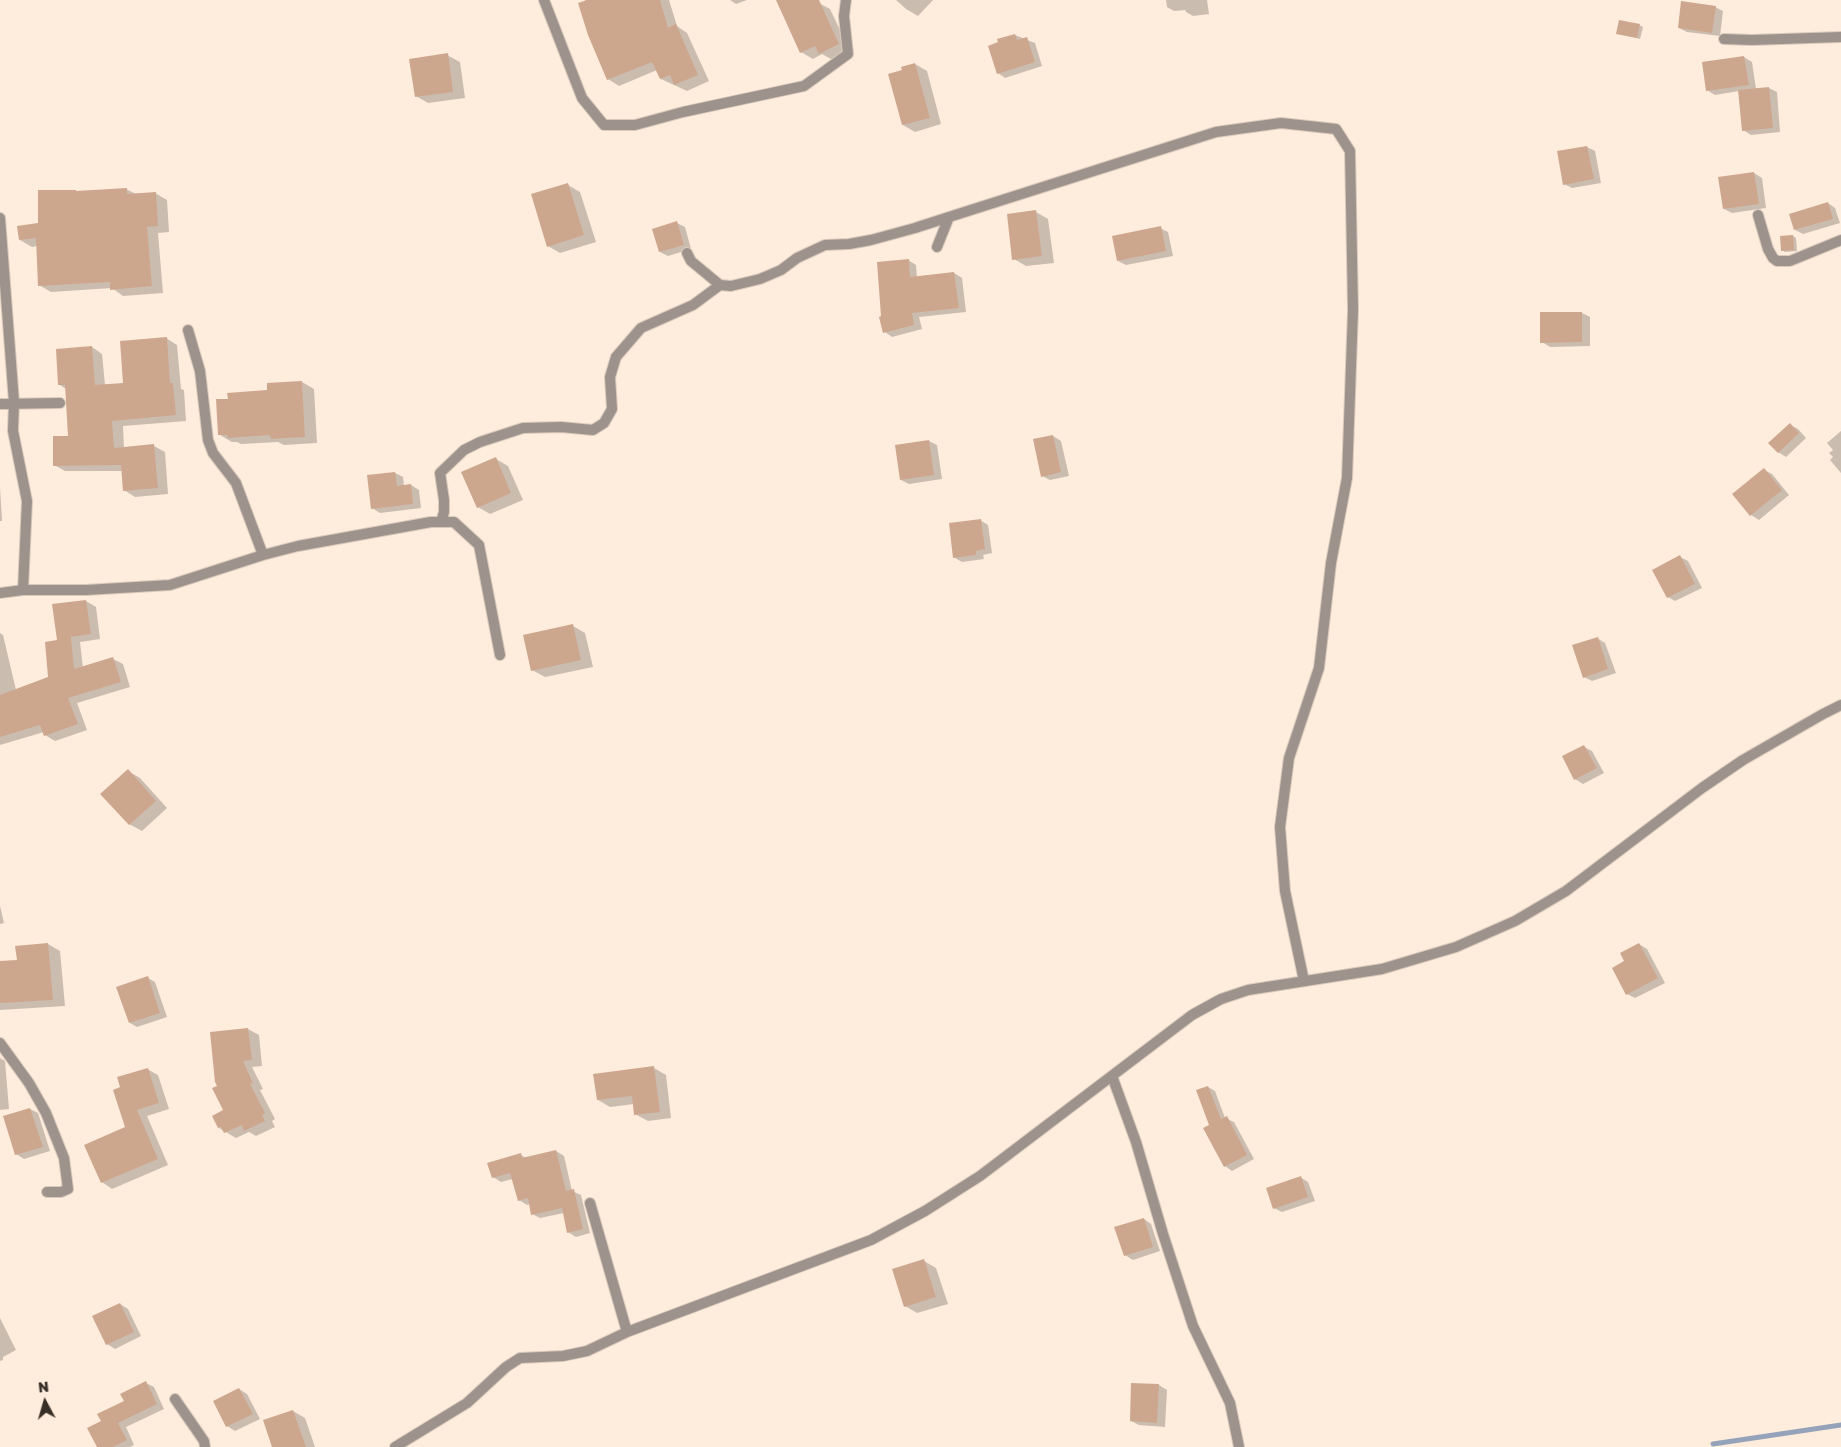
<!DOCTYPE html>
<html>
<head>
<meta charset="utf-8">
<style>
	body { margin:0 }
	#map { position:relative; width:1841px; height:1447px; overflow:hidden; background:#feecdc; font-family:"Golos Text",sans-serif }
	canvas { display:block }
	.north { position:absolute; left:20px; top:1377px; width:50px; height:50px; -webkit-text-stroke:4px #feecdc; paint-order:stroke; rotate:354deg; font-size:14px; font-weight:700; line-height:20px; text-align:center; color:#382f27 }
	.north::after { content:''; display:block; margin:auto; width:18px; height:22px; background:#382f27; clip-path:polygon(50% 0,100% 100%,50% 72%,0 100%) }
</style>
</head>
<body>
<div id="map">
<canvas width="1841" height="1447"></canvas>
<div class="north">N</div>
</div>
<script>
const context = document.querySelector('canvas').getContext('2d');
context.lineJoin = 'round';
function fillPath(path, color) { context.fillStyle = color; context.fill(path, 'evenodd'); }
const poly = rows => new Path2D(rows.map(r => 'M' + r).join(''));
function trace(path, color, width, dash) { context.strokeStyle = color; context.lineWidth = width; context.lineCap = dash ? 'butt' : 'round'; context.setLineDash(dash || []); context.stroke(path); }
fillPath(poly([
	[585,0,669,0,677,26,687,33,709,81,687,91,661,79,657,70,619,86,608,79],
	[730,0,747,0,736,4],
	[778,0,813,0,830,9,850,51,831,59,822,54,813,59,801,52],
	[896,0,933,0,918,16,906,9],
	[1166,0,1207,0,1209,14,1193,16,1186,12,1185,10,1174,11,1167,7],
	[1715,7,1723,11,1720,36,1687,32,1679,28],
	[1639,25,1643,27,1640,39,1617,33],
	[1015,35,1035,43,1042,66,1005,78,998,73],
	[447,55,460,62,465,98,428,103,416,96],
	[1744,57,1752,62,1756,89,1769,88,1777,92,1780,132,1751,135,1743,130,1739,91,1715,95,1707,90],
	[915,64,927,71,941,124,915,132,903,125,903,71],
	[1587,147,1595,151,1601,183,1572,188,1564,184],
	[1754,173,1762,178,1766,208,1732,213,1724,209],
	[568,185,580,192,596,242,560,253,548,246],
	[126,189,136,194,155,193,167,200,169,232,158,233,163,293,123,296,112,288,51,292,39,285,37,246,32,247,20,240,40,224],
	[1828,203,1835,208,1840,223,1803,234,1795,230],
	[1036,212,1048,219,1054,263,1026,266,1014,259],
	[677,223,685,227,691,249,668,256,660,252],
	[1160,228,1168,232,1173,256,1126,265,1118,261],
	[1793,236,1796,238,1797,251,1785,252,1782,250],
	[908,260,916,265,917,278,954,273,962,278,966,312,919,317,922,329,892,337,885,332],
	[1582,313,1590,317,1590,346,1550,347,1542,342],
	[166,338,177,345,181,389,184,390,186,421,123,426,124,448,154,446,165,452,168,494,135,497,124,490,123,471,65,471,54,465,70,437,66,389,60,385,92,347,102,354,105,385,124,384],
	[302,382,314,389,317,443,284,445,278,442,241,444,237,442,232,442,220,435,229,400,269,391],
	[1790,425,1798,429,1806,438,1786,457,1778,452],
	[1841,431,1841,473,1830,460,1833,457,1829,453,1833,450,1827,443],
	[1053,436,1061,441,1069,476,1050,480,1042,476],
	[929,441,937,445,942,479,909,484,901,480],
	[496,459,508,466,523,500,490,514,478,507],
	[1764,470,1772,474,1789,495,1759,520,1751,515,1734,494],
	[395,473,403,477,404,486,411,485,419,490,421,508,380,513,372,508],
	[0,487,2,521,0,521],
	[980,520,988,525,992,553,983,555,984,559,962,562,955,558],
	[1680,557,1688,561,1702,588,1675,601,1668,597],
	[86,601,96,607,100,639,80,642,83,668,113,659,123,664,130,687,77,703,87,730,55,741,45,735,44,732,0,745,0,633,3,635,16,690,50,678,58,642],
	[573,626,585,633,593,667,545,677,532,670],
	[1597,638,1605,643,1616,673,1592,681,1584,677],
	[1584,747,1592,751,1604,773,1583,784,1575,779],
	[128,771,140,778,167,808,142,831,129,824],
	[0,906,4,923,0,924],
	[48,944,60,951,65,1006,0,1010,0,962,18,961,17,947],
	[1639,944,1647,949,1665,983,1635,998,1627,994,1625,962],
	[148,978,155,982,167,1017,137,1027,130,1023],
	[248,1029,259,1035,262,1066,252,1067,263,1089,260,1090,275,1119,272,1121,275,1127,256,1136,249,1132,236,1138,219,1128,225,1111,219,1086],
	[0,1058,5,1061,9,1109,0,1110],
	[654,1068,666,1075,671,1118,648,1121,635,1114,634,1104,610,1107,598,1100],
	[147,1069,158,1075,169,1109,147,1116,168,1165,112,1189,102,1182,127,1128,122,1088],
	[1208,1087,1215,1091,1225,1118,1234,1122,1254,1159,1232,1171,1225,1166,1210,1126],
	[30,1109,38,1113,50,1151,24,1159,16,1154,4,1117],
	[556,1151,564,1156,572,1191,581,1195,590,1233,576,1237,568,1232,564,1213,540,1218,532,1214,530,1204,527,1205,519,1200,513,1179,501,1182,493,1177,521,1155,526,1158],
	[1300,1177,1308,1182,1315,1201,1282,1212,1274,1208],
	[1144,1219,1151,1224,1160,1251,1133,1260,1125,1255],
	[924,1261,936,1268,948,1304,917,1313,905,1306],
	[120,1304,128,1309,141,1336,115,1349,107,1344],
	[0,1318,16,1350,3,1357,3,1360,0,1361],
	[146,1383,154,1387,164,1409,126,1427,134,1445,130,1447,98,1447,102,1422],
	[1159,1385,1167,1390,1165,1427,1139,1425,1131,1421],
	[239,1389,247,1394,260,1419,235,1431,227,1426],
	[293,1411,305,1418,315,1447,274,1447]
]), '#0003');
trace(poly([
	[1713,1444,1841,1425]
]), '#95a3ba', 5);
fillPath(poly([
	[587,0,660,0,668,28,676,24,698,75,674,85,670,75,660,79,652,62,607,80,588,35,578,3],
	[776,0,819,0,839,44,819,54,815,46,800,53],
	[1681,1,1716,6,1712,33,1678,28],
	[1619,20,1640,24,1637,38,1616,34],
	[1015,34,1017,40,1027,37,1035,62,997,74,988,46,998,42,997,39],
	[448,53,453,92,415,97,409,59],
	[1744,56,1749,85,1706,91,1702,62],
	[915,63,930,118,902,125,888,74,902,70,901,67],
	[1769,87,1773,128,1742,131,1738,90],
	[1587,146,1594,179,1563,185,1557,151],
	[1754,172,1759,204,1723,209,1718,177],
	[568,183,584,235,547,247,531,194],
	[127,188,127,194,156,192,158,226,147,227,152,286,110,290,110,282,38,286,36,238,19,240,17,226,38,223,38,190,76,190,76,191],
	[1828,202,1833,219,1794,230,1789,214],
	[1036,210,1042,256,1012,260,1007,214],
	[677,221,684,245,659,252,652,229],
	[1161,226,1166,251,1117,261,1112,236],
	[1793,235,1794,250,1781,251,1780,236],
	[909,259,910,277,954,272,959,308,912,313,914,325,883,333,879,317,881,316,877,262],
	[1540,312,1582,312,1582,342,1540,343],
	[167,337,170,383,173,383,176,415,112,421,114,448,154,444,158,488,123,491,121,465,53,466,53,436,68,436,65,385,58,385,56,349,92,346,95,385,123,383,120,341],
	[302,381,305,437,271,439,270,435,228,438,227,435,218,435,216,399,228,399,227,393,267,390,267,383],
	[1790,423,1799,433,1778,453,1768,443],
	[1053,435,1061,472,1041,477,1033,439],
	[929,440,934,475,900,480,895,445],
	[496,457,511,493,477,508,461,472],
	[1764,468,1782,490,1750,516,1732,494],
	[395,472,397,486,411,484,413,504,371,509,367,475],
	[981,519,985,549,976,551,976,555,953,558,949,523],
	[1680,555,1695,584,1667,598,1652,570],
	[86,600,91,634,71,637,74,669,113,657,121,682,68,698,78,724,44,736,40,725,0,737,0,695,48,677,45,642,57,640,52,604],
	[573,624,581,660,531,671,523,635],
	[1598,637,1608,669,1583,678,1572,645],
	[1584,745,1597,768,1574,780,1562,756],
	[128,769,156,801,129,825,100,794],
	[48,943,53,1000,0,1003,0,961,17,960,15,946],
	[1639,943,1658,978,1626,995,1612,968,1624,961,1620,953],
	[148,976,160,1013,129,1023,116,987],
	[248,1028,252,1060,243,1061,253,1083,250,1084,265,1113,262,1115,265,1121,244,1131,242,1125,224,1133,221,1127,218,1128,212,1116,223,1110,212,1088,217,1086,215,1082,210,1032],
	[654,1066,660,1112,634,1115,632,1096,597,1100,593,1074],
	[148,1068,159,1103,137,1110,158,1159,101,1183,84,1145,125,1127,113,1090,120,1087,117,1077],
	[1208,1086,1221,1119,1227,1116,1247,1155,1224,1167,1203,1128,1209,1125,1196,1090],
	[30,1108,43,1147,15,1155,3,1116],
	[556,1150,566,1191,574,1189,583,1229,567,1233,562,1208,531,1215,528,1198,518,1201,510,1173,492,1178,487,1163,521,1153,522,1158],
	[1301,1176,1308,1197,1273,1209,1266,1188],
	[1144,1218,1153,1247,1124,1256,1114,1227],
	[924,1259,936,1297,904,1307,892,1269],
	[120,1303,134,1332,106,1345,92,1316],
	[146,1381,157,1404,118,1423,127,1440,113,1447,97,1447,87,1428,101,1421,97,1414,124,1401,120,1394],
	[1131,1383,1159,1384,1157,1423,1130,1421],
	[239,1388,253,1414,226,1427,213,1401],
	[293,1410,306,1447,272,1447,263,1420]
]), '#cda68e');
const street = poly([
	[544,0,582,98,604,125,635,125,683,112,804,86,848,54,844,16,846,0],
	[1724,39,1752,40,1841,37],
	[1758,215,1768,249,1773,258,1777,261,1790,261,1841,240],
	[0,218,14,402,13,431,27,501,23,590],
	[937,247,949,217,1216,132,1281,123,1336,129,1350,151,1353,310,1347,478,1331,563,1319,668,1289,758,1280,827,1285,891,1304,981],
	[687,253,691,261,720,285,731,286,760,279,781,270,797,258,825,245,849,244,871,240,915,228,949,217],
	[188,330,200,371,208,440,213,453,236,483,263,555],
	[0,404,60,403],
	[441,522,444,512,444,500,440,473,464,450,480,442,523,428,561,427,593,430,604,423,612,409,610,377,616,357,641,328,693,305,720,285],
	[0,593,23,590,86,590,170,585,263,555,298,546,431,522,454,522,479,545,500,655],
	[0,1043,29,1083,46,1113,64,1158,68,1189,61,1192,47,1192],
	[1112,1076,1136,1142,1163,1234,1193,1326,1230,1403,1239,1447],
	[590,1203,627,1332],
	[175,1399,204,1441,205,1447],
	[395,1447,467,1403,506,1367,520,1358,563,1356,587,1351,627,1332,871,1240,925,1211,980,1176,1192,1015,1221,999,1248,990,1382,969,1456,947,1515,921,1566,891,1702,788,1743,760,1823,714,1841,705]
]);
trace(street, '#dacabb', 12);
trace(street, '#9e928d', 10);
</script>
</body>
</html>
